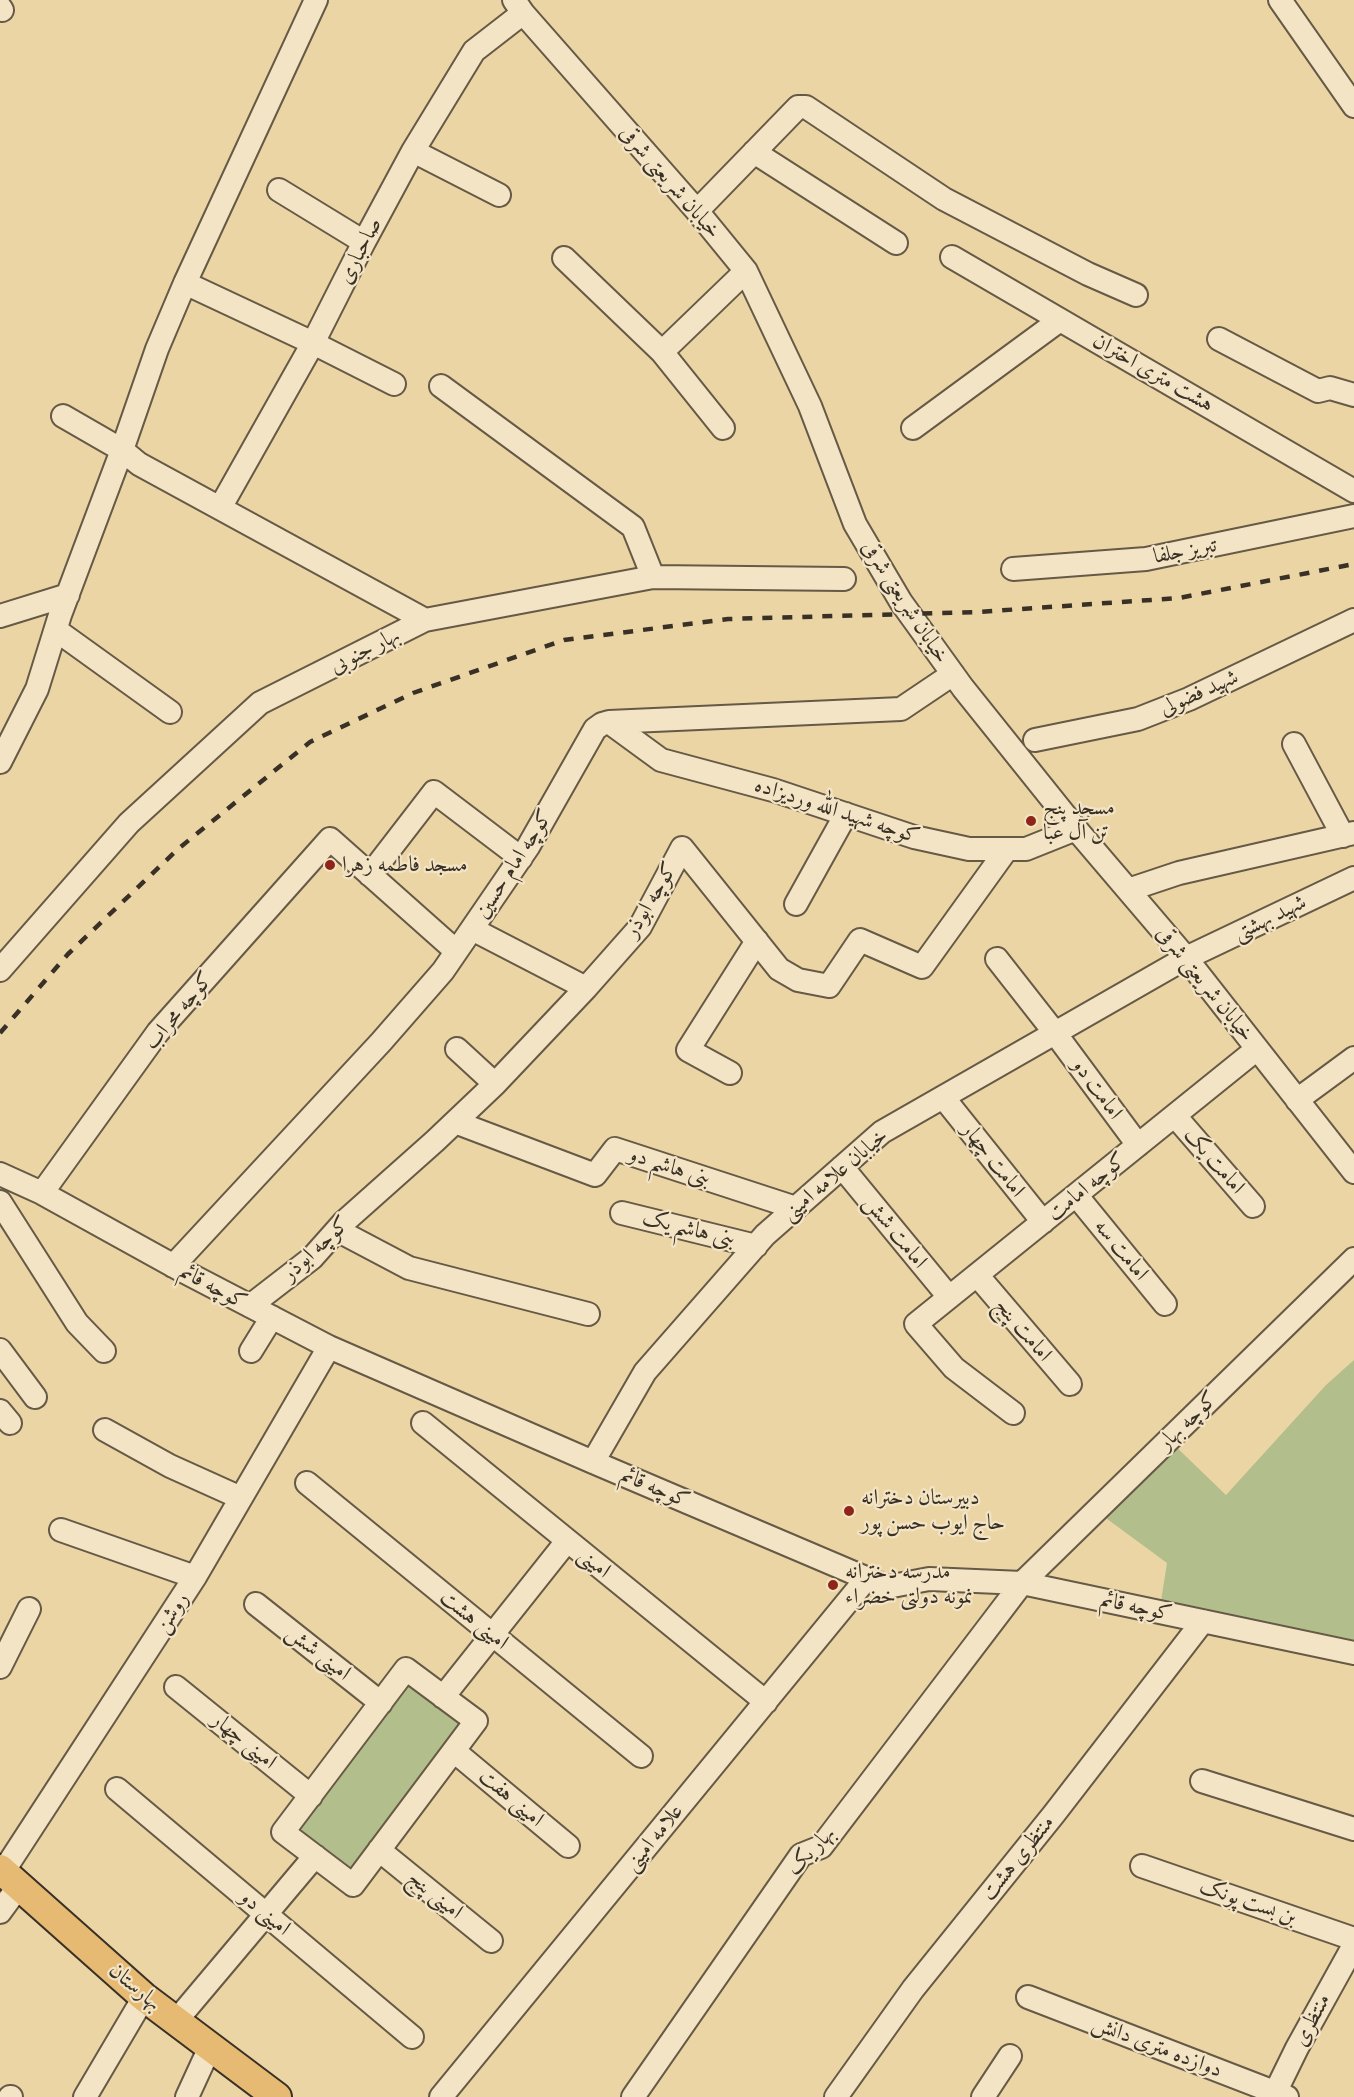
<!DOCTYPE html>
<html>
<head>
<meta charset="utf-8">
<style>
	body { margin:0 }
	canvas { display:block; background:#ebd5a5 }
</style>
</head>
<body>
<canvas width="1354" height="2097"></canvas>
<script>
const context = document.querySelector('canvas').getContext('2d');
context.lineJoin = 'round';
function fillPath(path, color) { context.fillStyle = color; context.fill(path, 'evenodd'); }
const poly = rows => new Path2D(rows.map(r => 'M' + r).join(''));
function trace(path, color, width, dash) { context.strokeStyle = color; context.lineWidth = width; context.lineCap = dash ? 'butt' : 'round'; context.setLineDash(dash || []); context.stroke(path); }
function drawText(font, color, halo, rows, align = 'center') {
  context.font = font + ' "EB Garamond",Amiri,serif'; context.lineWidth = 4.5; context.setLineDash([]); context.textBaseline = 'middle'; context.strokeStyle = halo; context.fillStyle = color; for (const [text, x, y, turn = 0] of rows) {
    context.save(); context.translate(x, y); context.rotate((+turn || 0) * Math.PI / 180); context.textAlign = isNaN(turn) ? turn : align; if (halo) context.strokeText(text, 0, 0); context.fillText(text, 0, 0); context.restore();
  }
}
fillPath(poly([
	[1354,1360,1354,1646,1161,1601,1167,1563,1099,1513,1170,1441,1226,1495,1326,1385],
	[407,1683,462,1724,353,1869,299,1828]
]), '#b2be8b');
const minor = poly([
	[514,0,523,13,697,211,746,271,810,406,855,524,901,602,963,688,1076,829,1186,958,1354,1172],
	[1280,0,1354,106],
	[0,7,2,10],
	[413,151,499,195],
	[754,152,896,243],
	[279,190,364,242],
	[697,211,798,107,806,107,944,199,1088,274,1136,295],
	[952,257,1354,491],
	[564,258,662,352,746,271],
	[185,283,313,343,394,384],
	[1219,339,1318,391,1330,388,1354,395],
	[662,352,723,428],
	[441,386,633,527,653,577],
	[63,416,122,450,139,464,425,620],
	[913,428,1060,320],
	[220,508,313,343,364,242,413,151,474,51,523,13],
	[1013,569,1146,559,1354,516],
	[0,616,68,595],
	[56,630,170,712],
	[609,722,661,760,773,790,914,837,969,849,1026,849,1076,829],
	[1035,740,1138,719,1189,699,1354,620],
	[1294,744,1343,836],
	[0,762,37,689,60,615,122,450,157,349,185,283,316,0],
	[370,875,434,792,521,858],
	[1128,890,1179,873,1354,833],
	[796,904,846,814],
	[472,929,586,988],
	[997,959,1055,1033,1138,1145],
	[0,970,129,823,260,703,425,620,653,577,844,579],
	[457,1049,495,1084],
	[730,1073,688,1050,757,941],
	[943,1097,1043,1222],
	[1297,1100,1354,1058],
	[1175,1116,1253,1206],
	[455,1122,595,1175,615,1149,796,1208],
	[842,1167,949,1297],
	[0,1174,42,1193,183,1271,329,1347,593,1462,887,1587,929,1579,1022,1583,1354,1653],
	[42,1193,158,1032,330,839,456,951],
	[1076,1195,1165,1304],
	[0,1202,77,1323,104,1351],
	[622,1213,756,1246],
	[337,1230,409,1268,588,1314],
	[173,1266,381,1042,443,971,528,847,595,729,602,724,609,722,901,709,953,674],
	[977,1275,1070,1384],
	[250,1306,312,1258,344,1222,435,1141,495,1084,586,988,640,927,682,848,779,969,798,980,829,986,860,940,922,967,1007,849],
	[0,1350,35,1397],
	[251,1351,272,1317],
	[0,1411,10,1423],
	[1013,1413,954,1368,916,1324,1257,1049],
	[423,1423,766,1702],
	[105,1430,170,1466,241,1498],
	[593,1462,645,1372,765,1235,882,1132,1186,958,1354,878],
	[307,1483,641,1756],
	[61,1530,195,1577],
	[256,1604,381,1703],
	[0,1667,29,1609],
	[406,1669,476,1721,353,1885,283,1832,406,1669],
	[176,1687,311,1796],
	[443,1697,567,1541],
	[454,1751,568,1846],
	[1202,1781,1354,1829],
	[117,1789,412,2037],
	[379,1850,491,1941],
	[1142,1866,1354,1939],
	[3,1872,195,1577,329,1347],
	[0,1912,19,1886],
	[1028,1997,1287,2097],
	[176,2021,315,1856],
	[10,2097,11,2097],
	[85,2097,144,1997],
	[187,2097,210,2047],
	[441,2097,867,1578],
	[633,2097,801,1855,821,1847,1022,1583,1354,1259],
	[836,2097,913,1989,1054,1814,1203,1621],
	[983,2097,1010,2056],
	[1273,2097,1297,2048,1354,1945]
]);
const major = poly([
	[0,1869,144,1997,277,2097]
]);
trace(minor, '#665946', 26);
trace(major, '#393026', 32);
trace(minor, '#f2e4c4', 22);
trace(major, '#e6ba72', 28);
trace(poly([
	[0,1033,68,954,178,849,310,742,413,693,564,640,728,619,978,612,1179,598,1354,564]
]), '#393026', 4.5, [10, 10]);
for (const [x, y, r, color] of [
	[1031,821,6,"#8f2418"],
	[330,865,6,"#8f2418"],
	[849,1511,6,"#8f2418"],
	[833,1585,6,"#8f2418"]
]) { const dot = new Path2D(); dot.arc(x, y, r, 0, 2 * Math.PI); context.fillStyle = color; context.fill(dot); trace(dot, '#f2e4c4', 2); }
drawText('22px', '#393026', '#f2e4c4', [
	["خیابان شریعتی شرقی",670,182,49],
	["صاحباری",360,251,-63],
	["هشت متری اختران",1153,373,30],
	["تبریز جلفا",1185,551,-11],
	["خیابان شریعتی شرقی",905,602,57],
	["بهار جنوبی",365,651,-27],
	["شهید فضولی",1199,693,-24],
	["کوچه شهید الله وردیزاده",837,811,18],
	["کوچه امام حسین",514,864,-57],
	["کوچه ابوذر",651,900,-59],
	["شهید بهشتی",1270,918,-26],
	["خیابان شریعتی شرقی",1205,984,51],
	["کوچه محراب",179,1011,-50],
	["امامت دو",1097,1089,54],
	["امامت چهار",993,1160,52],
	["امامت یک",1214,1161,49],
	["بنی هاشم دو",670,1167,18],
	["خیابان علامه امینی",835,1175,-40],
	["کوچه امامت",1087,1187,-39],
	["بنی هاشم یک",689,1229,14],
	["امامت شش",895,1232,51],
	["کوچه ابوذر",316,1249,-43],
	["امامت سه",1121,1250,51],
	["کوچه قائم",213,1287,28],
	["امامت پنج",1023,1330,50],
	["کوچه بهار",1188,1421,-44],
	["کوچه قائم",655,1488,23],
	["امینی",594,1563,39],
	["کوچه قائم",1136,1607,12],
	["روشن",172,1613,-57],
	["امینی هشت",474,1620,39],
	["امینی شش",318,1653,38],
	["امینی چهار",244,1741,39],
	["امینی هفت",511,1798,40],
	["علامه امینی",654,1838,-51],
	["بهار یک",811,1851,-46],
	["منتظری هشت",1018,1858,-51],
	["امینی پنج",435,1895,39],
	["بن بست پونک",1248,1902,19],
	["امینی دو",265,1913,40],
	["بهارستان",135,1987,40],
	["منتظری",1312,2020,-62],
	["دوازده متری دانش",1157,2047,21]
]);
drawText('22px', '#393026', '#f2e4c4', [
	["مسجد پنج",1043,808],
	["تن آل عبا",1043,833],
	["مسجد فاطمه زهرا",342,865],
	["دبیرستان دخترانه",861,1498],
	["حاج ایوب حسن پور",861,1523],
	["مدرسه دخترانه",845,1572],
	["نمونه دولتی خضراء",845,1597]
], 'left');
</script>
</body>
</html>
